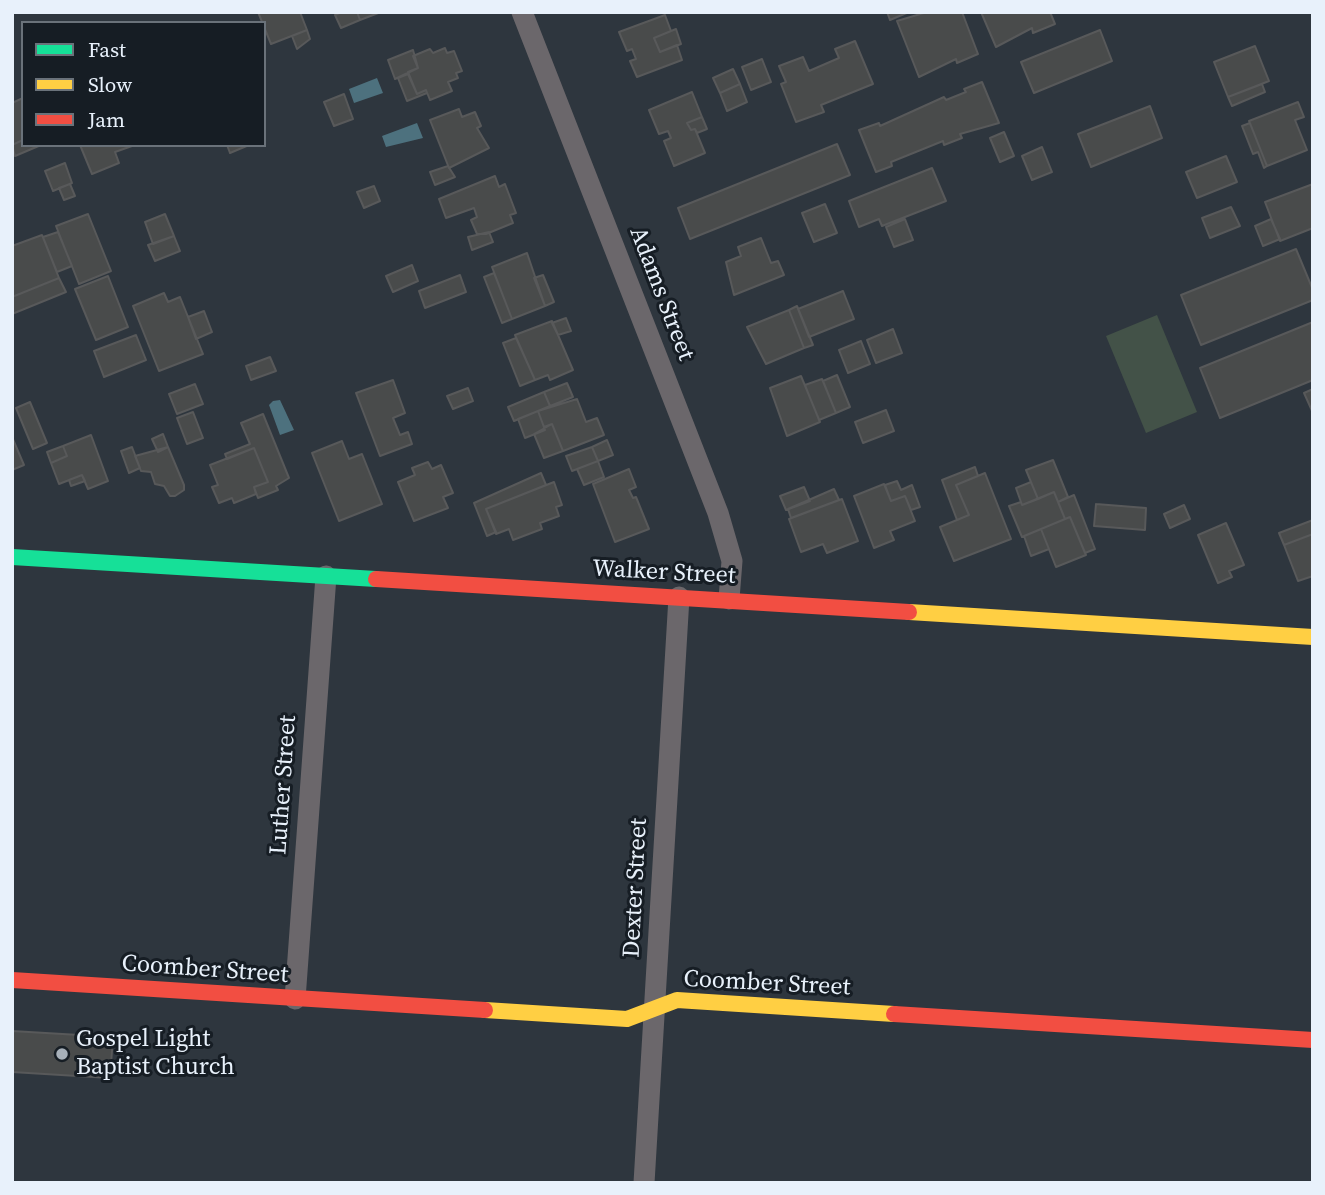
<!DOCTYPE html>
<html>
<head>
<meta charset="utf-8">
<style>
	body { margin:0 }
	#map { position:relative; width:1325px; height:1195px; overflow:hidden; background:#2e363e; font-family:"Source Serif 4",serif }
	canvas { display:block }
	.frame { position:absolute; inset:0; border:14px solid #e8f1fb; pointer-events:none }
	.legend { position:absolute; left:21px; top:21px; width:245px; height:126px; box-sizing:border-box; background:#161d24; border:2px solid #6a727a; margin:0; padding:9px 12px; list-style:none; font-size:21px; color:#e8f1fb }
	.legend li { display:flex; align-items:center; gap:14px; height:35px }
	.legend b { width:35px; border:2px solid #6a727a }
</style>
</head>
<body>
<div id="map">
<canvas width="1325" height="1195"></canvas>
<div class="frame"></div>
<ul class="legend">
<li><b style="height:9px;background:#16e098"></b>Fast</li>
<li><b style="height:9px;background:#ffcf43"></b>Slow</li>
<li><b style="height:9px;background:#f24e42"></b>Jam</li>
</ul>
</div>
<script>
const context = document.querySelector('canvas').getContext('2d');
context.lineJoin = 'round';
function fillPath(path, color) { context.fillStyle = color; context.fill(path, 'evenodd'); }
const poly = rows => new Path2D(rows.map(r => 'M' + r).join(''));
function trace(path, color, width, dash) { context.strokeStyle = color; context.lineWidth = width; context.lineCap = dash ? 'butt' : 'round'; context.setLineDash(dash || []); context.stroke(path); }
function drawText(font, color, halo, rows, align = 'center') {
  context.font = font + ' "Source Serif 4",serif'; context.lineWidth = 6; context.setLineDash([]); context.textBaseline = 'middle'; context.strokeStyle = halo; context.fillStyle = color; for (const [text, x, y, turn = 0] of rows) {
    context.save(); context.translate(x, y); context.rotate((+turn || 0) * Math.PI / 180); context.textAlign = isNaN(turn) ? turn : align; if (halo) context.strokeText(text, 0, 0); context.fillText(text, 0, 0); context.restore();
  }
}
fillPath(poly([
	[1157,315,1197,412,1146,433,1106,336]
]), '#435248');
fillPath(poly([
	[377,78,383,93,354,103,349,89],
	[417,123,423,138,386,147,382,136],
	[280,400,294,430,280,435,269,405,273,401]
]), '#4d717e');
const building = poly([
	[258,12,300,12,307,30,271,44,258,12],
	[342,12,357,12,360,20,341,28,335,15,342,12],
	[357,12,381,12,360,20,357,12],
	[887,12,909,12,890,20,887,12],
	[927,12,962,12,978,54,957,63,956,59,919,77,897,21,927,12],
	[981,12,1050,12,1055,24,1033,33,1032,28,996,47,981,12],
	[665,15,671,31,654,38,660,52,677,45,682,60,637,77,630,61,636,59,632,49,627,51,619,32,665,15],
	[676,29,681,44,660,52,654,38,676,29],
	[307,30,310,39,297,49,292,36,307,30],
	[1100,30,1112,61,1034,93,1021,62,1100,30],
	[855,41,873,84,821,105,824,112,796,122,781,84,786,82,779,66,803,57,809,71,839,58,835,49,855,41],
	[1255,46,1269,81,1228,97,1214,62,1255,46],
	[445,48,447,53,454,51,462,71,456,73,458,78,448,82,452,91,430,100,426,90,417,94,408,72,418,68,413,56,430,49,433,53,445,48],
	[413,50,418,68,395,79,388,60,413,50],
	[762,59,771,82,751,90,742,67,762,59],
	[733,69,740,84,720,93,713,78,733,69],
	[408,74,417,94,426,90,427,93,407,101,398,78,408,74],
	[982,82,999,123,960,134,962,138,944,145,943,141,891,162,892,166,876,172,859,130,879,123,880,126,944,97,946,100,966,92,964,89,982,82],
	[740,84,747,102,727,111,720,93,740,84],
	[1262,84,1265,92,1232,106,1228,97,1262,84],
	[692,92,702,117,687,123,691,130,695,129,705,153,674,166,664,141,671,138,668,131,659,134,649,110,692,92],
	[344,94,353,119,334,126,324,102,344,94],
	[23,98,23,140,12,145,12,103,23,98],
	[1298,102,1304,117,1295,120,1307,150,1267,166,1249,121,1298,102],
	[1150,106,1162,138,1091,167,1078,134,1150,106],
	[459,109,462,117,475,112,481,126,477,128,489,148,449,168,430,120,459,109],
	[702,117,707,129,697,133,695,129,691,130,687,123,702,117],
	[1250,123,1267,166,1264,168,1258,152,1253,154,1242,126,1250,123],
	[1004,132,1014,156,1000,162,990,138,1004,132],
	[23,140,23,145,41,145,15,156,12,145,23,140],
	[837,144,850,175,690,239,678,208,837,144],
	[80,145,132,145,132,146,115,152,119,163,92,174,80,145],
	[227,145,249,145,230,153,227,145],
	[1042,147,1052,172,1032,180,1022,156,1042,147],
	[1226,156,1237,182,1197,198,1186,172,1226,156],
	[65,163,72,183,53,191,45,171,65,163],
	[448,166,455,177,435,185,430,172,448,166],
	[932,168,946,201,882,226,879,219,859,227,849,201,932,168],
	[495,176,499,187,505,184,516,213,510,215,513,223,486,234,477,234,471,220,477,217,474,208,446,218,439,199,495,176],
	[70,184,75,196,64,200,59,188,70,184],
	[1313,184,1313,228,1280,241,1265,202,1313,184],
	[374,186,380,201,364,208,357,192,374,186],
	[825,204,837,233,814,242,802,213,825,204],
	[1231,207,1240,226,1210,238,1202,218,1231,207],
	[88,214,111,271,79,284,56,226,88,214],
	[165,214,174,236,153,244,145,222,165,214],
	[905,219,913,240,894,247,886,227,905,219],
	[1271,219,1280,239,1263,246,1255,226,1271,219],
	[58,232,72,266,57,272,43,237,58,232],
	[489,232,493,242,472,250,468,237,489,232],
	[42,235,59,278,12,297,12,246,42,235],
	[174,236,180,251,155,261,148,245,174,236],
	[761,238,771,263,778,261,784,275,734,295,726,262,741,256,738,247,761,238],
	[1296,249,1313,290,1313,300,1201,345,1181,295,1296,249],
	[527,253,545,306,512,319,492,267,527,253],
	[412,265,418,281,393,292,386,276,412,265],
	[494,273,512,319,502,323,484,277,494,273],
	[460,275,466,292,425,308,419,291,460,275],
	[543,275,554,302,545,306,534,278,543,275],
	[108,276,128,327,96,340,75,289,108,276],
	[59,278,66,292,12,314,12,297,59,278],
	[843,291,854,319,809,337,798,309,843,291],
	[164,293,168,302,180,297,203,354,159,371,133,306,164,293],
	[797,306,813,345,804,348,789,310,797,306],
	[789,310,804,348,766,364,747,327,789,310],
	[204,311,212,332,196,339,188,317,204,311],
	[566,318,571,331,558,335,552,323,566,318],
	[552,321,573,370,550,380,548,375,535,380,515,335,552,321],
	[1313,322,1313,380,1220,418,1200,368,1313,322],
	[893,329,902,353,876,363,867,340,893,329],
	[136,335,146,360,104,377,94,351,136,335],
	[516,338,535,380,520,386,503,343,516,338],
	[861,341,870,364,848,373,839,350,861,341],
	[270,357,276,371,251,380,246,366,270,357],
	[837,375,850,407,836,413,823,381,837,375],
	[801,376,820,422,787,436,770,388,801,376],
	[822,379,836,413,819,420,805,385,822,379],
	[393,380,405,413,393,418,400,435,408,432,412,444,380,456,356,393,393,380],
	[567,383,573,397,550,406,544,392,567,383],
	[195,384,203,404,177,414,169,394,195,384],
	[468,388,473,401,453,409,447,396,468,388],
	[1313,389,1313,413,1304,393,1313,389],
	[544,392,550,406,514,421,508,407,544,392],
	[577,399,586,422,597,418,604,435,563,451,552,424,544,427,538,411,577,399],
	[30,402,47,443,33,449,16,408,30,402],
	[886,410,894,431,863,443,855,422,886,410],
	[538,411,545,430,525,438,518,419,538,411],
	[193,412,203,438,187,444,177,418,193,412],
	[263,414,289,478,276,486,278,490,258,498,254,487,268,482,254,448,227,459,225,454,250,444,241,423,263,414],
	[552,424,563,451,544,458,534,434,552,424],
	[163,434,168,447,158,452,152,439,163,434],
	[91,435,108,481,88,489,82,475,59,484,51,463,67,456,63,446,91,435],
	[12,437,24,465,12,470,13,465,12,437],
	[607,440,613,455,598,461,592,447,607,440],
	[342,441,349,459,362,454,382,504,339,521,312,453,342,441],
	[63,446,67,456,51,463,47,452,63,446],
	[132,447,140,468,129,473,121,451,132,447],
	[168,447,184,485,184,490,175,496,170,496,164,486,155,484,151,472,141,471,135,456,168,447],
	[592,447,598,461,572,471,566,456,592,447],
	[254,448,268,482,254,487,256,494,234,503,232,498,219,503,212,487,218,485,210,465,254,448],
	[1053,460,1068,497,1058,502,1054,492,1038,499,1026,470,1053,460],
	[598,461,604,477,584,485,577,469,598,461],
	[428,462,432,469,441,465,453,493,443,497,448,508,414,521,398,482,415,475,412,468,428,462],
	[975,467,978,476,956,485,969,515,957,520,942,480,975,467],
	[629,469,636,487,629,490,633,498,636,497,649,529,615,542,593,484,629,469],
	[541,473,546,485,486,509,496,532,487,536,474,503,541,473],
	[985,473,1011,539,954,561,940,527,969,515,956,485,985,473],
	[82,475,85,481,71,486,69,480,82,475],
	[897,481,901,490,912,485,920,507,911,510,905,496,891,501,885,485,897,481],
	[554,482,562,505,556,507,559,516,540,523,542,529,513,540,509,529,496,534,486,509,554,482],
	[1031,482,1038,499,1022,505,1016,488,1031,482],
	[884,484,891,501,905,496,915,521,890,531,894,540,874,548,854,496,884,484],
	[804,487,810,501,786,510,780,496,804,487],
	[834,489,839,500,791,518,788,509,834,489],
	[1054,492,1065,519,1022,537,1009,506,1021,502,1022,505,1054,492],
	[1074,495,1095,549,1085,553,1070,517,1065,519,1058,502,1074,495],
	[842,499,858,541,827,553,823,544,801,552,789,519,842,499],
	[1096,504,1146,508,1145,530,1094,526,1096,504],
	[1184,505,1190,519,1170,528,1164,514,1184,505],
	[1070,517,1086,555,1056,567,1041,529,1070,517],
	[1313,520,1313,534,1284,545,1279,533,1313,520],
	[1226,523,1244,565,1229,571,1232,577,1218,583,1198,535,1226,523],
	[1041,529,1049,549,1031,556,1024,536,1041,529],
	[1313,534,1313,576,1298,581,1284,545,1313,534],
	[12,1031,113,1037,110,1078,12,1072,12,1031]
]);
fillPath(building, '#494b4b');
trace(building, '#58595a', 2);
trace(poly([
	[522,12,718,513,732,561,729,599],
	[295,999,326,576],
	[644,1183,679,597]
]), '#6b676b', 21);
trace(poly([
	[12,557,376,579]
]), '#16e098', 16);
trace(poly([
	[909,612,1313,637],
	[485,1010,627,1019,677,1000,894,1014]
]), '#ffcf43', 16);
trace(poly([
	[376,579,909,612],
	[12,980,485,1010],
	[894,1014,1313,1040]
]), '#f24e42', 16);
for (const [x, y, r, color] of [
	[62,1054,7,"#a7b0b9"]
]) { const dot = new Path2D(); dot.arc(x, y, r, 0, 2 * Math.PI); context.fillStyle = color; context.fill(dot); trace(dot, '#161d24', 2.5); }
drawText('24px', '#e8f1fb', '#161d24', [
	["Adams Street",661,294,69],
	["Walker Street",664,573,3],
	["Luther Street",284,785,-86],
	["Dexter Street",636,888,-87],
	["Coomber Street",205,970,4],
	["Coomber Street",767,984,3]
]);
drawText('24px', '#e8f1fb', '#161d24', [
	["Gospel Light",76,1040],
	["Baptist Church",76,1068]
], 'left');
</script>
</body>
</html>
